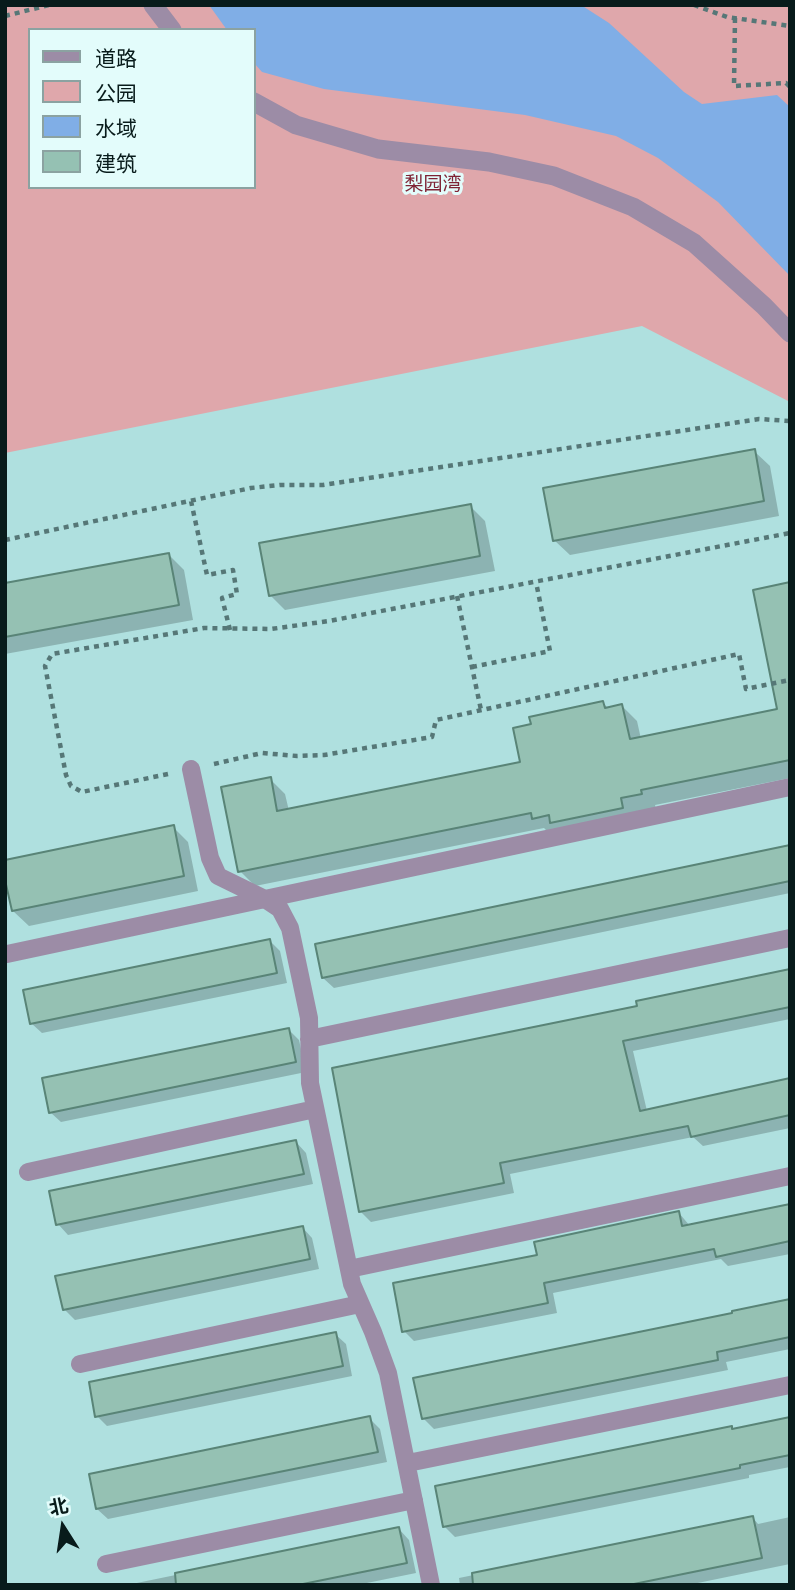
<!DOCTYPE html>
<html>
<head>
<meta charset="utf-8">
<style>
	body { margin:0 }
	#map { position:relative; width:795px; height:1590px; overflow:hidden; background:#afe0df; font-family:"PT Sans","Noto Sans SC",sans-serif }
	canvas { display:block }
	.frame { position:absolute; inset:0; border:7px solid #081b1b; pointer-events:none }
	.legend { position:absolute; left:28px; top:28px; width:228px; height:161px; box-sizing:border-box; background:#e3fcfb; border:2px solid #8ba2a1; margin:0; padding:9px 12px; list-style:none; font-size:21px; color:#081b1b }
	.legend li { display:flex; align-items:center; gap:14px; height:35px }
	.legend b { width:35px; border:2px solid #8ba2a1 }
	.north { position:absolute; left:28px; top:1492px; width:70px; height:70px; -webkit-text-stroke:5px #e3fcfb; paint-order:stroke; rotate:348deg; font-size:19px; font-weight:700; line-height:28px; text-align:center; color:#081b1b }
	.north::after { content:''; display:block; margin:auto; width:24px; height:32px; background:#081b1b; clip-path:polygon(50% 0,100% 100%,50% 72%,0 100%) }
</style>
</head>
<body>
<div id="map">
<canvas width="795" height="1590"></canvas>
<div class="frame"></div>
<ul class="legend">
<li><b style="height:9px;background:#9c8ca6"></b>道路</li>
<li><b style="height:19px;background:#dfa7ab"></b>公园</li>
<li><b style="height:19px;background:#80aee6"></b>水域</li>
<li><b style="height:19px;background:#95c1b3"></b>建筑</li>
</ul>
<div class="north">北</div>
</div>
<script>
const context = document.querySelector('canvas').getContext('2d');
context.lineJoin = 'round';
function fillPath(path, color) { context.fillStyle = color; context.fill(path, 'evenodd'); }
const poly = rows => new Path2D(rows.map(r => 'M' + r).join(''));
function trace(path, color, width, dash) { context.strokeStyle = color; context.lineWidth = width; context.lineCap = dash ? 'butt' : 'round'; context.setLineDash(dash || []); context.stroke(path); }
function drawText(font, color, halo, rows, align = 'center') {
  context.font = font + ' "PT Sans","Noto Sans SC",sans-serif'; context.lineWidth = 6; context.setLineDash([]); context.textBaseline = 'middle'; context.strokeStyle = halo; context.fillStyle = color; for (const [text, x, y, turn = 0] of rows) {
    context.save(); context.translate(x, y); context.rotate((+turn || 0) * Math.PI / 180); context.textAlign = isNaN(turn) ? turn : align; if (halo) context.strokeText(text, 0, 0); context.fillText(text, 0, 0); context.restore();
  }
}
fillPath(poly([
	[5,5,790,5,790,402,642,326,5,453],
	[30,30,254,30,254,187,30,187]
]), '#dfa7ab');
fillPath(poly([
	[209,5,581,5,609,23,684,92,702,104,777,95,790,107,790,276,718,202,658,158,616,136,525,115,324,89,262,72,254,63,254,30,227,30]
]), '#80aee6');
fillPath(poly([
	[754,451,770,466,779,516,570,555,554,540],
	[470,506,485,521,495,571,285,610,270,595],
	[168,554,184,570,193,620,5,654,5,585],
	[790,584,790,778,655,805,656,809,549,833,544,828,255,886,240,871,270,779,285,794,289,811,522,763,603,703,609,709,622,706,637,721,641,739,779,710],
	[173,827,188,842,198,891,29,926,13,911],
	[790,847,790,893,334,988,323,978],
	[270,941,280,951,287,983,42,1033,31,1023],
	[790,971,790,1019,633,1051,647,1111,790,1080,790,1128,703,1146,693,1137,510,1174,514,1193,371,1222,360,1211,639,1007],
	[289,1030,299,1040,306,1072,61,1122,50,1112],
	[296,1142,306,1153,313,1184,68,1235,58,1224],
	[790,1205,790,1254,728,1266,721,1259,553,1293,557,1313,414,1341,404,1331,539,1256,679,1213,690,1226],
	[302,1227,312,1238,319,1269,75,1320,64,1309],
	[790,1301,790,1349,726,1362,728,1370,434,1429,423,1418,734,1315],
	[335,1334,346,1344,352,1376,107,1426,97,1416],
	[369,1418,380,1429,387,1462,108,1519,97,1509],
	[790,1419,790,1467,749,1475,749,1478,455,1537,445,1527,731,1428,733,1430],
	[790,1517,790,1564,688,1585,460,1585,459,1578,753,1518,758,1524],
	[399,1529,409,1540,416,1573,357,1585,127,1585]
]), '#0003');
const building = poly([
	[755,449,764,501,553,541,543,488,755,449],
	[471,504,480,556,269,596,259,543,471,504],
	[169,553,179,605,5,637,5,583,169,553],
	[790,582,790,760,641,790,642,794,621,798,623,808,550,823,549,815,532,819,531,813,238,872,221,787,271,777,277,811,520,762,513,728,531,724,529,717,603,701,605,708,622,704,630,739,777,709,753,590,790,582],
	[174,825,184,876,12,911,5,880,5,860,174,825],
	[790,845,790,881,322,978,315,944,790,845],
	[270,939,277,973,30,1024,23,990,270,939],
	[790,969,790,1007,623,1041,640,1111,790,1078,790,1115,691,1137,688,1126,500,1163,504,1183,359,1212,332,1068,637,1006,636,1001,790,969],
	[289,1028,296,1062,49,1113,42,1078,289,1028],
	[296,1140,304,1174,56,1225,49,1191,296,1140],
	[790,1204,790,1241,716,1257,714,1249,544,1283,548,1303,402,1332,393,1283,537,1255,534,1242,679,1211,682,1226,790,1204],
	[303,1226,310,1259,63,1310,55,1276,303,1226],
	[790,1299,790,1337,717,1352,718,1360,422,1419,413,1378,732,1313,732,1311,790,1299],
	[336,1332,343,1366,95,1417,89,1382,336,1332],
	[370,1416,378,1452,96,1509,89,1474,370,1416],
	[790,1417,790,1455,740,1465,740,1468,443,1527,435,1486,732,1426,732,1429,790,1417],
	[753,1516,762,1558,629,1585,473,1585,472,1573,753,1516],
	[399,1527,407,1563,298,1585,176,1585,175,1573,399,1527]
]);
fillPath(building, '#95c1b3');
trace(building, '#598477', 2);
trace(poly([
	[694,5,727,17,790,26],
	[5,16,49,5],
	[735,18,734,86,786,83,790,87],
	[191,501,207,575,233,570,237,594,222,598,230,630],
	[5,540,251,488,280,485,323,485,759,419,790,421],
	[457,596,481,710],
	[472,667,550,651,536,582],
	[214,764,262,753,297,756,324,755,432,737,436,720,739,654,746,689,790,680],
	[168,774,82,792,71,786,66,775,45,666,52,654,204,628,271,629,329,621,790,533]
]), '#567777', 4.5, [5, 5]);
trace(poly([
	[191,769,210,858,218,876,265,899,280,909,290,928,309,1018,310,1083,352,1284,373,1332,388,1373,431,1585],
	[7,954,790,787],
	[309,1039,790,938],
	[28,1172,315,1109],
	[349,1269,790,1176],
	[80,1364,360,1304],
	[408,1463,790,1385],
	[106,1564,414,1500]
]), '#9c8ca6', 18);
trace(poly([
	[153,5,172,30],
	[254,102,296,125,378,149,489,162,554,176,633,207,694,243,764,306,790,333]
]), '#9c8ca6', 19);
drawText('19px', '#7e2335', '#e3fcfb', [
	["梨园湾",433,185]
]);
</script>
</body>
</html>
